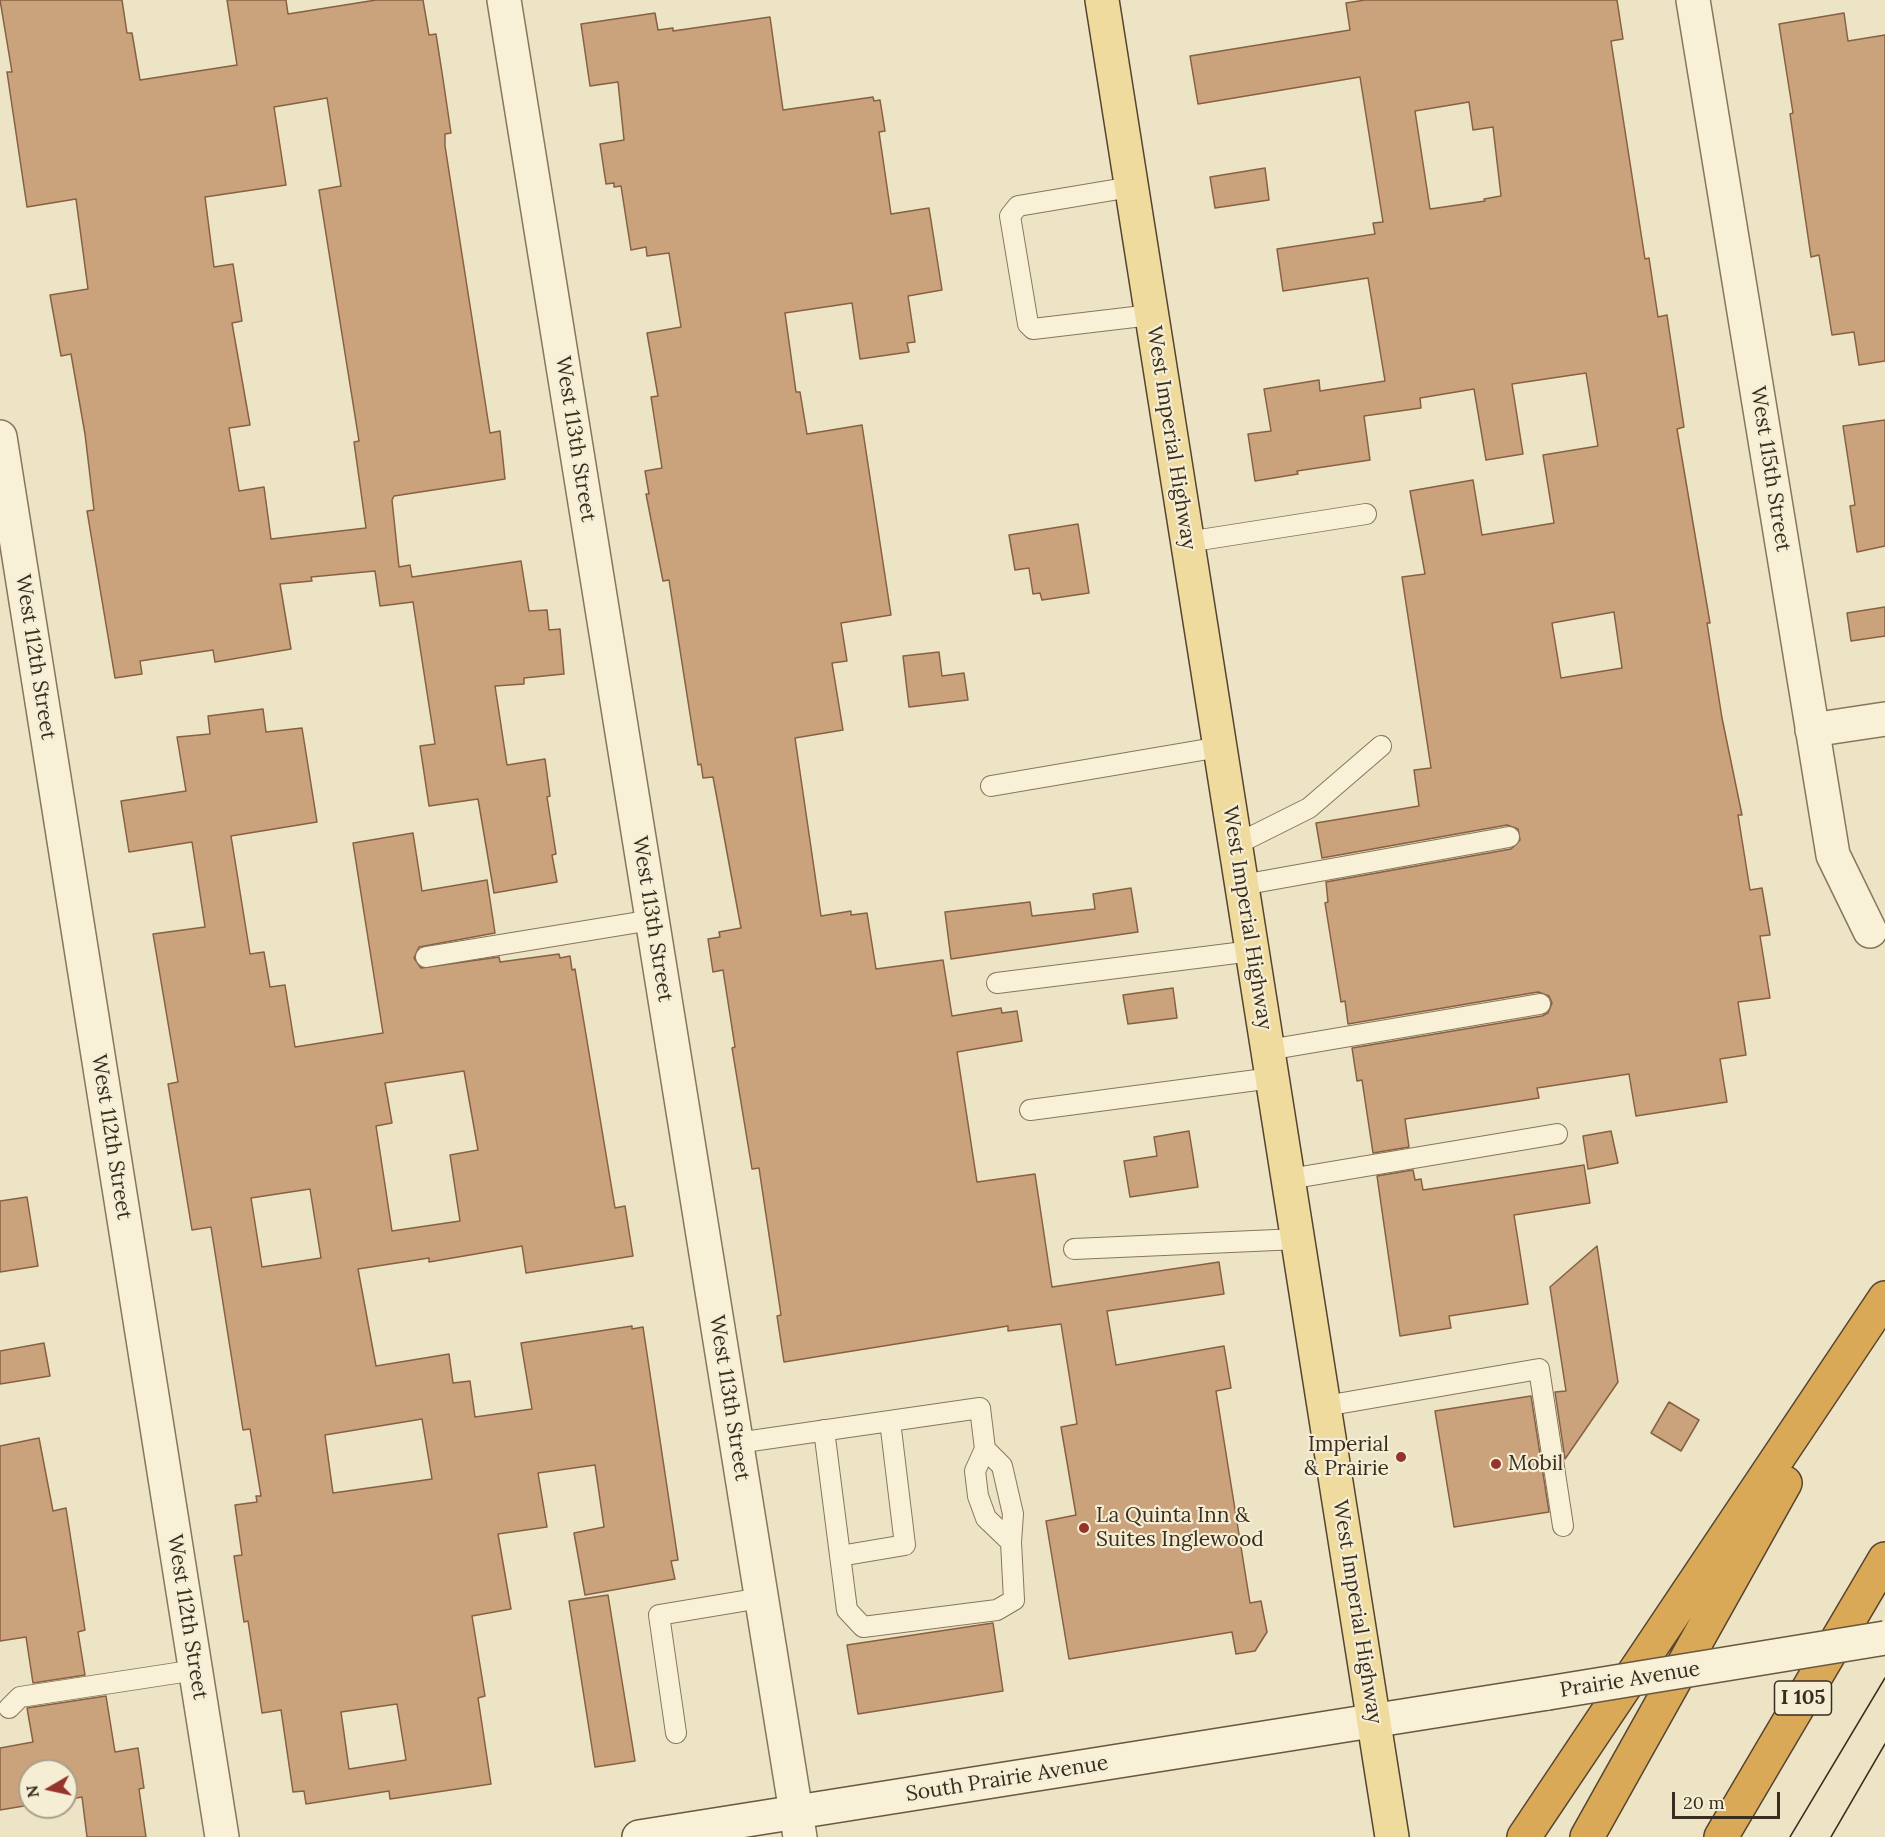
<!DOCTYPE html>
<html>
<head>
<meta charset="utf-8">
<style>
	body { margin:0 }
	#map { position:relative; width:1885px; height:1837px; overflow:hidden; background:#ede4c5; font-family:Lora,serif }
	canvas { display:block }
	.north { position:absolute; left:18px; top:1759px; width:60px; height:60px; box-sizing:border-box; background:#f5edd4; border:2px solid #a9a08c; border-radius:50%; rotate:261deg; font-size:16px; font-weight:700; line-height:24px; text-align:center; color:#382d1f }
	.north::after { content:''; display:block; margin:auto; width:21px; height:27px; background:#95332d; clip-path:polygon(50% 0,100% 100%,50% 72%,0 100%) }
	.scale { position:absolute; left:1672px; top:1792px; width:108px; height:27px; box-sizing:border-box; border:3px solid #382d1f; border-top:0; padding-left:8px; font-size:18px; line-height:21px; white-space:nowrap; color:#382d1f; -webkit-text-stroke:4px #f5edd4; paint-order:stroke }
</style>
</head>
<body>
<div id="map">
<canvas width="1885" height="1837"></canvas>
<div class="north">N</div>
<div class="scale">20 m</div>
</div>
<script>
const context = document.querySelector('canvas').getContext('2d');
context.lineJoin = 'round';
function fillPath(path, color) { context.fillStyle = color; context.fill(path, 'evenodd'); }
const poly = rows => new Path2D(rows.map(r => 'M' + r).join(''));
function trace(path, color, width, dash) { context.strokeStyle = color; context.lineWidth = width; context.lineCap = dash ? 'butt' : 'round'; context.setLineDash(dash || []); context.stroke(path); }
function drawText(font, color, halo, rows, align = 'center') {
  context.font = font + ' Lora,serif'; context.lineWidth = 4.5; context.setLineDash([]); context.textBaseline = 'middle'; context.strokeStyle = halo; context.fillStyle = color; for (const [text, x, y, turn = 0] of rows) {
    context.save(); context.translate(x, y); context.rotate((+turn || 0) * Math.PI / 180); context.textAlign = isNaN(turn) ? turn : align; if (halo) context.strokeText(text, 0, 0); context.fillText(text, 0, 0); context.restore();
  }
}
const building = poly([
	[0,0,122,0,127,33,132,33,140,80,237,65,227,0,286,0,288,14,376,0,423,0,429,35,436,34,443,79,451,133,445,134,445,146,490,433,500,431,505,479,394,496,392,500,399,567,410,565,412,577,521,561,529,611,547,610,549,630,560,629,564,674,524,678,524,684,495,686,507,765,545,759,550,796,547,797,556,854,552,855,557,882,494,893,478,799,429,806,420,746,435,744,413,602,380,606,375,571,311,577,312,581,280,584,291,649,215,662,213,650,140,661,142,674,115,678,87,511,94,510,85,434,71,354,61,356,50,295,88,289,76,199,27,207,7,72,12,72,0,0],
	[327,98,341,186,319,190,359,441,354,442,366,528,271,539,264,487,239,491,229,428,250,425,232,323,242,321,233,264,214,267,205,197,286,185,274,107,327,98],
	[1365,0,1617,0,1623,39,1611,41,1645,259,1649,258,1658,317,1667,315,1669,329,1684,427,1677,429,1710,623,1707,623,1722,718,1742,815,1738,815,1750,890,1762,888,1770,935,1760,936,1770,998,1738,1002,1746,1055,1720,1059,1727,1102,1636,1116,1629,1074,1537,1088,1539,1098,1405,1119,1409,1147,1373,1153,1362,1080,1357,1081,1352,1048,1542,1016,1548,1013,1552,1003,1549,996,1538,992,1348,1024,1345,1001,1341,1002,1325,903,1328,902,1326,882,1511,849,1520,840,1518,829,1507,825,1322,858,1316,823,1419,806,1414,770,1431,768,1402,577,1425,574,1410,491,1473,480,1482,535,1554,523,1543,455,1598,446,1586,373,1512,384,1523,454,1486,460,1474,389,1420,398,1421,408,1364,416,1370,460,1297,471,1298,474,1255,481,1248,434,1271,431,1264,389,1319,380,1320,391,1385,381,1368,278,1283,291,1277,249,1375,234,1373,223,1383,222,1360,77,1198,104,1190,56,1350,30,1346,3,1365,0],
	[1469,102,1473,130,1493,127,1501,196,1484,199,1485,201,1430,209,1415,111,1469,102],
	[1614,612,1622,668,1561,678,1552,623,1614,612],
	[655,13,658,30,673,28,673,31,770,17,783,110,873,97,874,101,880,100,885,131,879,132,891,214,929,208,942,290,908,296,915,342,907,343,909,352,860,359,852,303,785,313,796,392,800,392,807,434,862,425,891,615,841,623,847,661,832,663,843,730,795,738,821,916,851,911,851,915,867,913,876,969,943,960,952,1016,1001,1008,1002,1013,1017,1011,1022,1041,957,1052,977,1182,1035,1174,1052,1287,1219,1262,1224,1294,1107,1311,1116,1365,1224,1346,1231,1388,1216,1391,1250,1603,1261,1601,1267,1632,1255,1651,1236,1654,1232,1632,1069,1659,1046,1521,1076,1515,1061,1427,1077,1424,1061,1324,1008,1331,1008,1326,784,1362,777,1316,781,1315,759,1168,752,1169,732,1048,735,1047,723,970,713,972,708,939,720,937,719,932,741,928,713,777,703,778,701,764,698,765,669,580,663,581,646,494,649,494,645,471,662,468,651,397,658,396,647,333,681,327,669,253,647,256,646,247,631,250,621,186,614,187,614,183,606,184,600,144,624,140,618,82,590,86,581,24,655,13],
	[1844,13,1848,41,1885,35,1885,361,1859,365,1854,332,1832,335,1819,255,1811,257,1790,114,1793,113,1779,24,1844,13],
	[1265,168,1269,200,1215,208,1210,177,1265,168],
	[1885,420,1885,546,1857,552,1850,506,1855,505,1843,426,1885,420],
	[1078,524,1089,593,1042,600,1040,593,1033,594,1029,568,1015,570,1009,535,1078,524],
	[1885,607,1885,636,1851,641,1847,613,1885,607],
	[939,652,942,676,964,673,968,700,909,707,903,656,939,652],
	[263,709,266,732,302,728,317,822,231,836,250,954,264,952,270,987,285,985,295,1047,383,1033,353,843,413,833,422,891,487,880,495,933,419,947,414,958,421,968,499,957,500,962,559,954,560,958,570,956,572,970,575,969,615,1208,625,1206,633,1256,526,1273,522,1246,429,1262,429,1258,358,1269,376,1366,449,1354,453,1383,470,1381,475,1417,532,1409,521,1343,632,1326,632,1329,643,1327,678,1560,671,1561,675,1579,585,1595,574,1533,604,1527,595,1465,538,1473,547,1527,498,1534,511,1609,472,1616,485,1696,478,1698,491,1784,390,1799,389,1791,306,1804,304,1791,293,1792,281,1710,262,1713,248,1621,244,1622,234,1556,242,1555,235,1505,257,1502,256,1496,261,1496,250,1429,243,1430,211,1227,192,1230,168,1084,178,1082,153,934,205,927,192,842,129,852,121,801,186,791,177,737,210,734,208,716,263,709],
	[464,1071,478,1150,450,1155,460,1221,392,1231,376,1126,392,1123,385,1083,464,1071],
	[310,1189,321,1258,262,1267,251,1198,310,1189],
	[422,1419,432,1479,333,1493,325,1435,422,1419],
	[397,1704,406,1760,349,1769,341,1712,397,1704],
	[1131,888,1138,932,951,959,945,912,1030,902,1032,916,1095,909,1093,894,1131,888],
	[1173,988,1177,1018,1128,1024,1123,995,1173,988],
	[1189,1131,1198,1187,1130,1197,1124,1161,1157,1156,1154,1137,1189,1131],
	[1611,1131,1618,1163,1588,1169,1583,1136,1611,1131],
	[1584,1165,1590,1203,1514,1215,1528,1304,1449,1316,1451,1328,1400,1336,1377,1176,1413,1170,1415,1180,1421,1179,1423,1190,1584,1165],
	[27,1197,38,1266,0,1272,0,1201,27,1197],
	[1597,1246,1618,1382,1565,1459,1555,1392,1566,1391,1550,1287,1597,1246],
	[44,1343,50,1376,0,1384,0,1351,44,1343],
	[1531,1396,1549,1512,1454,1527,1435,1411,1531,1396],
	[1669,1402,1699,1420,1681,1451,1651,1433,1669,1402],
	[39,1438,53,1511,66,1508,85,1630,78,1632,85,1675,33,1683,26,1637,0,1641,0,1446,39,1438],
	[608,1595,635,1761,595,1767,569,1601,608,1595],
	[993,1623,1003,1691,858,1714,847,1645,993,1623],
	[106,1696,115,1752,138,1748,144,1788,139,1789,146,1837,87,1837,82,1797,66,1800,66,1771,30,1771,30,1805,0,1810,0,1748,33,1742,27,1708,106,1696]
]);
fillPath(building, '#caa27c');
trace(building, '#866142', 1.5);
const service = poly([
	[1131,187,1018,206,1010,216,1028,324,1033,329,1151,315],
	[1187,542,1366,514],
	[991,786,1220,747],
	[1235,845,1309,808,1381,746],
	[1242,885,1509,837],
	[426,957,652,920],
	[997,983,1252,951],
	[1268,1050,1540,1004],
	[1030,1110,1272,1078],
	[1289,1179,1557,1134],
	[1074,1249,1298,1239],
	[1325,1406,1539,1369,1563,1526],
	[824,1430,847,1610,863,1627,997,1610,1014,1600,1011,1542,1013,1514,1002,1466,985,1449],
	[737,1443,980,1408,985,1449,975,1471,978,1496,986,1518,1011,1542],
	[840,1556,905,1545,890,1421],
	[9,1708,20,1697,196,1670],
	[676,1733,659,1615,761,1598]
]);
const minor = poly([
	[504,0,800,1837],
	[1693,0,1833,855,1870,931],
	[0,437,222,1837],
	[1812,730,1885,719]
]);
const secondary = poly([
	[639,1837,1548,1693]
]);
const primary = poly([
	[1102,0,1392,1837]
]);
const motorway = poly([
	[1524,1837,1885,1298],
	[1587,1837,1785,1483],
	[1721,1837,1885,1559]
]);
trace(service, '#88765b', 22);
trace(minor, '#88765b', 36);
trace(secondary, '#6a573e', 36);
trace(primary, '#56442f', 36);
trace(motorway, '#56442f', 36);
trace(service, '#f8f1d8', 20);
trace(minor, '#f8f1d8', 33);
trace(secondary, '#f8f1d8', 33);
trace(primary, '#efdb9e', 33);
trace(motorway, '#daa958', 33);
trace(poly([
	[1790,1837,1885,1678],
	[1831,1837,1885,1744]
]), '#382d1f', 1.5);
const secondaryBridge = poly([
	[1548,1693,1885,1638]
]);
trace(secondaryBridge, '#6a573e', 36, []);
trace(secondaryBridge, '#f8f1d8', 33);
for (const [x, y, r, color] of [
	[1401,1457,6,"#95332d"],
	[1496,1464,6,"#95332d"],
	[1084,1528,6,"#95332d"]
]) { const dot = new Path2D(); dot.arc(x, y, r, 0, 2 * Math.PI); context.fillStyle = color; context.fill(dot); trace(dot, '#f5edd4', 2); }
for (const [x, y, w] of [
	[1803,1698,57]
]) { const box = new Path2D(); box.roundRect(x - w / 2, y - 17, w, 34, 4.5); context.fillStyle = '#f5edd4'; context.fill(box); trace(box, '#382d1f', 1.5); }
drawText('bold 20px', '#382d1f', null, [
	["I 105",1803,1698]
]);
drawText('21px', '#382d1f', '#f5edd4', [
	["West Imperial Highway",1171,438,81],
	["West 113th Street",575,439,81],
	["West 115th Street",1770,469,81],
	["West 112th Street",35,657,81],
	["West Imperial Highway",1247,918,81],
	["West 113th Street",652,919,81],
	["West 112th Street",111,1137,81],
	["West 113th Street",729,1398,81],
	["West Imperial Highway",1357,1612,81],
	["West 112th Street",187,1617,81],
	["Prairie Avenue",1630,1680,-9],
	["South Prairie Avenue",1007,1779,-9]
]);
drawText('21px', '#382d1f', '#f5edd4', [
	["Imperial",1389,1445,"right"],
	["& Prairie",1389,1469,"right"],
	["Mobil",1508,1464],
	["La Quinta Inn &",1096,1516],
	["Suites Inglewood",1096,1540]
], 'left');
</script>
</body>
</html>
